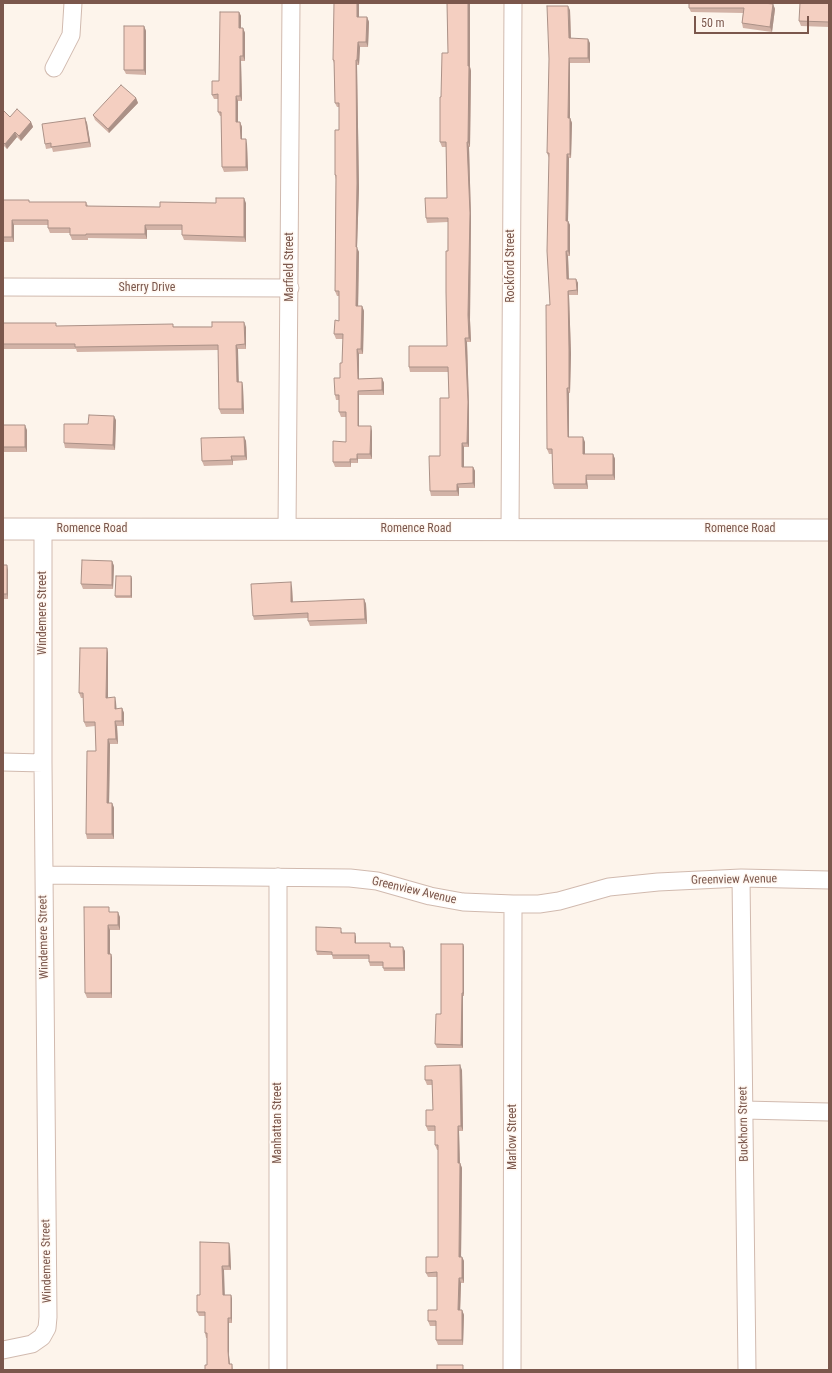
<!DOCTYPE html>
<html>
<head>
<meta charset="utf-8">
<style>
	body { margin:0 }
	#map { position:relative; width:832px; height:1373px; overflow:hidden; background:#fdf4eb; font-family:"Roboto Condensed",sans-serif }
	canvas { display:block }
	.frame { position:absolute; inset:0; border:4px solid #7b574c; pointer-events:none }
	.scale { position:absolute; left:694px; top:16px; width:115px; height:18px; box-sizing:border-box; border:2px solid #7b574c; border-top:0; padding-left:5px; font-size:12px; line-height:14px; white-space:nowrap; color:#7b574c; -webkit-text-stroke:3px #fff8f2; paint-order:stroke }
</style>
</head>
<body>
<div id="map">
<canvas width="832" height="1373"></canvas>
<div class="frame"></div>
<div class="scale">50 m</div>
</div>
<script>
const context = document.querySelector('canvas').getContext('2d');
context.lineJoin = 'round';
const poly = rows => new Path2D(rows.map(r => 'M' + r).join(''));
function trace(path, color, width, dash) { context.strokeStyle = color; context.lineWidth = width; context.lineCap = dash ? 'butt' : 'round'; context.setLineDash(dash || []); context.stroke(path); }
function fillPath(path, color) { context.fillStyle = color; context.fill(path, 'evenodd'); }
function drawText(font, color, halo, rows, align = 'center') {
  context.font = font + ' "Roboto Condensed",sans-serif'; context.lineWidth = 3; context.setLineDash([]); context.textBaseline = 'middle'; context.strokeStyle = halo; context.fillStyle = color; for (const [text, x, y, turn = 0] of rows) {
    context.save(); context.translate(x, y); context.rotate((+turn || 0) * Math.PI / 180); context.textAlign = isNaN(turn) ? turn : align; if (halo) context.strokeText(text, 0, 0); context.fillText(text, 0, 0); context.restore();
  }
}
const minor = poly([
	[54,68,71,35,73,3],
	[3,287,290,288],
	[510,529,513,3],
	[287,530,291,3],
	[3,762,43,763],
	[44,875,350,878,377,881,430,896,463,902,513,904,539,904,559,901,609,887,658,882,741,878,829,880],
	[278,877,278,1370],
	[741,878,747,1370],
	[744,1110,829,1112],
	[3,1350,32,1344,42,1337,47,1328,48,1317,43,763,43,529],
	[512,1370,513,904]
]);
const tertiary = poly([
	[3,529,829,530]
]);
trace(minor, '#d1baaf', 19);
trace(tertiary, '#d1baaf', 23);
trace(minor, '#fff', 17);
trace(tertiary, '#fff', 21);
fillPath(poly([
	[359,3,359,17,367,17,369,22,368,47,360,47,359,65,357,65,359,188,357,248,359,252,358,306,362,306,364,311,363,354,359,354,359,379,382,378,384,383,384,395,359,395,359,426,372,431,372,459,358,459,358,463,351,463,351,467,335,467,333,462,346,442,346,417,341,417,339,412,339,400,336,400,335,395,340,378,342,363,343,339,336,339,334,334,339,321,339,296,337,296,335,291,336,180,335,175,339,130,339,107,337,107,335,103,334,63,333,60],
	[447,3,470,3,470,67,471,71,470,147,469,147,471,218,470,320,471,342,467,342,469,406,469,447,464,447,464,467,473,467,475,471,475,488,459,488,459,496,431,496,430,491,440,456,449,398,448,372,410,372,409,367,447,346,448,222,427,223,426,218,447,198,446,147,442,147,440,142,441,97,448,53],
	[627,3,763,3,773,4,775,9,772,32,743,28,742,23,743,13,691,12,689,8,689,4,627,4],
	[829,3,829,27,801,26,799,21],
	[570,10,571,38,590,43,590,63,570,63,570,118,572,123,571,158,569,158,568,221,570,225,570,256,568,256,569,279,576,279,578,283,578,295,569,295,571,354,570,393,569,393,569,437,585,442,585,454,613,454,615,459,615,480,587,480,588,489,554,489,553,484,552,454,549,454,547,449,550,305,549,158,547,153],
	[239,12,241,16,241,28,243,28,245,33,245,61,241,61,242,101,238,101,238,122,240,122,242,127,242,139,247,144,248,171,224,172,222,167,221,116,220,116,218,112,218,99,214,99,212,95,219,81],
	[144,26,146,31,146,75,126,74,124,70],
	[136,98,138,103,109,133,95,120,93,115],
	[3,110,10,117,31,122,33,127,21,141,17,137,7,149,3,145],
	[85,118,87,123,91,147,53,152,52,148,46,149,45,144],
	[3,200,29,202,86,202,88,206,160,207,246,203,246,242,184,240,182,235,182,230,147,230,147,239,88,238,88,240,72,240,70,235,70,233,50,233,48,228,48,225,14,225,14,242,3,242],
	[3,323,57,326,246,327,246,349,238,349,238,382,242,382,243,387,244,414,221,414,219,409,218,350,77,352,76,349,4,349,3,359],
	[116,420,115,450,65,448,64,443,88,424],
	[3,425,27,430,27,452,3,452],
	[244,437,246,441,247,460,233,461,233,465,204,466,202,461],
	[112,561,114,566,113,589,83,589,81,584],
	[3,565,8,570,8,599,3,599],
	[131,576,132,579,132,598,116,598,115,596],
	[292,587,293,602,364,599,366,604,367,624,310,626,308,621,308,618,254,620,253,616],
	[107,648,108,653,108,698,116,702,116,709,122,708,124,713,124,726,117,726,118,744,110,744,109,803,112,803,114,808,114,839,87,839,86,834,96,751,95,726,86,727,84,722,83,698,81,698,79,693],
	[111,912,120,917,120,930,110,930,110,954,111,954,112,958,112,998,87,998,85,993],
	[342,931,342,933,356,937,356,943,390,943,391,947,405,951,405,971,384,971,383,966,370,966,369,962,369,959,333,959,332,955,317,955,316,951],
	[463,944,464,947,464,996,463,996,463,1048,437,1048,435,1044,441,1014],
	[462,1070,463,1131,459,1131,460,1163,462,1168,461,1257,462,1257,464,1261,464,1283,461,1283,460,1310,462,1310,464,1315,463,1345,438,1345,436,1340,436,1326,430,1326,428,1321,437,1310,437,1277,428,1277,426,1273,438,1257,438,1150,437,1150,435,1145,435,1131,428,1131,426,1126,433,1110,432,1085,427,1085,425,1080],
	[230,1247,231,1270,224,1270,224,1295,231,1295,232,1299,232,1323,229,1323,229,1355,230,1364,232,1364,233,1370,207,1365,207,1338,206,1338,205,1333,205,1316,199,1316,197,1312]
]), '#d2b2a6');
fillPath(poly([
	[357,3,359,3,359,21,357,17],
	[468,3,470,3,470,67,471,71,470,147,468,142],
	[773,4,775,9,772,32,770,27],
	[568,6,570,10,571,43,569,38],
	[239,12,241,16,241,33,239,28],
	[367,17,369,22,368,47,366,42],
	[144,26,146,31,146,75,144,70],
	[243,28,245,33,245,61,243,56],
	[588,39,590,43,590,63,588,58],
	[358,42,360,47,359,65,357,60],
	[240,56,241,61,242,101,240,96],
	[569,58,570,63,570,123,568,118],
	[356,60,357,65,359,188,357,248,359,252,358,311,356,306],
	[236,96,238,101,238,127,236,122],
	[136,98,138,103,109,133,108,129],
	[85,118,87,123,91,147,89,142],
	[570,118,572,123,571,158,570,154],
	[31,122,33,127,21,141,19,136],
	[240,122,242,127,242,144,241,139],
	[15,132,17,137,7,149,5,144],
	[246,139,247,144,248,171,246,167],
	[467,142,469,147,471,218,470,320,471,342,469,338,468,315],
	[567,154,569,158,568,221,570,225,570,256,568,251,566,221],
	[244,198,246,203,246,242,244,237],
	[12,220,14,225,14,242,12,237],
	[145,225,147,230,147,239,145,234],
	[566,251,568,256,569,284,567,279],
	[576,279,578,283,578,295,577,290],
	[568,291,569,295,571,354,570,393,569,388],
	[362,306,364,311,363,354,361,349],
	[244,322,246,327,246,349,245,344],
	[465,338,467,342,469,406,469,447,467,443],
	[236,345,238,349,239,387,237,382],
	[3,348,4,349,4,359,3,357],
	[357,349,359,354,359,384,358,379],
	[382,378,384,383,384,395,382,390],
	[242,382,243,387,244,414,242,409],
	[567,388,569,393,569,442,568,437],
	[358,391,359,395,359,431,358,426],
	[114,416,116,420,115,450,113,445],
	[25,425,27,430,27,452,25,447],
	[371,426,372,431,372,459,370,454],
	[244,437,246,441,247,460,245,456],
	[583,437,585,442,585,459,583,454],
	[462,443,464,447,464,471,462,467],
	[357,454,358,459,358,463,357,459],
	[613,454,615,459,615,480,613,475],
	[231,456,233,461,233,465,232,460],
	[350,459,351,463,351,467,350,462],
	[473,467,475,471,475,488,473,483],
	[586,475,587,480,588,489,586,484],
	[457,484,459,488,459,496,457,491],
	[112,561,114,566,113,589,112,585],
	[7,565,8,570,8,599,7,594],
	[131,576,132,579,132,598,131,596],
	[291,582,292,587,293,607,291,602],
	[364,599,366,604,367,624,365,619],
	[107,648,108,653,108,702,106,698],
	[115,697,116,702,117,713,115,709],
	[122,708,124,713,124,726,122,721],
	[115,721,117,726,118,744,116,739],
	[108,739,110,744,109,808,107,803],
	[112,803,114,808,114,839,112,834],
	[118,912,120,917,120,930,118,925],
	[108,925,110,930,110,958,108,954],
	[355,933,356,937,356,946,355,943],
	[463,944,464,947,464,996,463,993],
	[403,947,405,951,405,971,404,968],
	[111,954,112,958,112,998,111,993],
	[462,993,463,996,463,1048,461,1045],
	[460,1065,462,1070,463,1131,461,1126],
	[458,1126,459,1131,460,1168,458,1163],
	[460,1163,462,1168,461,1261,459,1257],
	[229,1243,230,1247,231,1270,229,1266],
	[462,1257,464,1261,464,1283,462,1278],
	[222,1266,224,1270,225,1299,223,1295],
	[459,1278,461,1283,460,1315,458,1310],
	[231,1295,232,1299,232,1323,231,1318],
	[462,1310,464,1315,463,1345,462,1340],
	[228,1318,229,1323,229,1355,230,1369,229,1364,228,1351]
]), '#ab9187');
const building = poly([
	[334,3,357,3,357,17,367,17,366,42,358,42,357,60,356,60,357,183,356,247,357,247,356,306,362,306,361,349,357,349,358,379,382,378,382,390,358,391,358,426,371,426,370,454,357,454,357,459,350,459,350,462,333,462,333,441,346,442,346,412,339,412,339,395,335,395,334,378,340,378,340,363,342,363,343,334,334,334,335,320,339,321,339,291,335,291,336,175,335,175,335,130,339,130,339,103,335,103,334,60,333,60,334,3],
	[447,3,468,3,468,66,469,66,468,142,467,142,470,213,468,315,469,338,465,338,468,402,467,443,462,443,462,467,473,467,473,483,457,484,457,491,430,491,429,456,440,456,440,398,449,398,448,367,409,367,409,346,447,346,446,292,446,251,448,251,448,218,426,218,425,198,447,198,446,142,440,142,440,97,441,97,442,53,448,53,447,3],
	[689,3,763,3,773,4,770,27,742,23,744,8,689,8,689,3],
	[800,3,829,3,829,22,799,21,800,3],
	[547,6,568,6,569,38,588,39,588,58,569,58,568,118,570,118,570,154,567,154,566,221,568,221,568,251,566,251,567,279,576,279,577,290,568,291,569,349,569,388,567,388,568,437,583,437,583,454,613,454,613,475,586,475,586,484,553,484,552,449,547,449,546,305,550,305,547,251,549,153,547,153,549,59,547,6],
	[220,12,239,12,239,28,243,28,243,56,240,56,240,96,236,96,236,122,240,122,241,139,246,139,246,167,222,167,221,112,218,112,218,94,212,95,212,81,219,81,220,12],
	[124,26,144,26,144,70,124,70,124,26],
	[121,85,136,98,108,129,93,115,121,85],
	[17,109,31,122,19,136,15,132,5,144,3,142,3,110,10,117,17,109],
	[85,118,89,142,51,147,51,143,45,144,42,124,85,118],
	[216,198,244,198,244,237,182,235,182,225,145,225,145,234,86,234,86,235,70,235,70,228,48,228,48,220,12,220,12,237,3,237,3,200,29,200,29,202,86,202,86,206,160,207,160,202,216,203,216,198],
	[212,322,244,322,245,344,236,345,237,382,242,382,242,409,219,409,218,345,75,347,75,344,3,344,3,323,56,323,56,326,173,324,173,327,212,327,212,322],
	[89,415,114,416,113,445,64,443,64,424,88,424,89,415],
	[3,425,25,425,25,447,3,447,3,425],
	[244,437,245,456,231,456,232,460,202,461,201,438,244,437],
	[82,560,112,561,112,585,81,584,82,560],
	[3,565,7,565,7,594,3,594,3,565],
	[116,576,131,576,131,596,115,596,116,576],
	[291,582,291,602,364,599,365,619,308,621,308,613,253,616,251,584,291,582],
	[80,648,107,648,106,698,115,697,115,709,122,708,122,721,115,721,116,739,108,739,107,803,112,803,112,834,86,834,87,751,96,751,95,722,84,722,83,693,79,693,80,648],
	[84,907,109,907,109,912,118,912,118,925,108,925,108,954,111,954,111,993,85,993,84,907],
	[316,927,341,928,341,933,355,933,355,943,390,943,390,947,403,947,404,968,383,968,383,962,369,962,369,955,332,955,332,952,316,951,316,927],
	[441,944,463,944,463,993,462,993,461,1045,435,1044,436,1014,441,1014,441,944],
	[460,1065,461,1126,458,1126,458,1163,460,1163,459,1257,462,1257,462,1278,459,1278,458,1310,462,1310,462,1340,436,1340,436,1321,428,1321,428,1310,437,1310,437,1272,426,1273,426,1257,438,1257,438,1145,435,1145,435,1126,426,1126,426,1110,433,1110,432,1080,425,1080,425,1066,460,1065],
	[200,1242,229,1243,229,1266,222,1266,223,1295,231,1295,231,1318,228,1318,228,1351,229,1364,232,1364,232,1370,205,1370,205,1365,207,1365,207,1333,205,1333,205,1312,197,1312,197,1295,200,1295,200,1242],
	[437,1365,463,1365,463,1370,437,1370,437,1365]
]);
fillPath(building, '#f4cfc1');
trace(building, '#ab9187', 1);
drawText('12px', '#7b574c', '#fff8f2', [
	["Rockford Street",511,266,-90],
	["Marfield Street",290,267,-90],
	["Sherry Drive",147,288],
	["Romence Road",92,529],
	["Romence Road",416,529],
	["Romence Road",740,529],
	["Windemere Street",43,613,-90],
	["Greenview Avenue",734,880,-1],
	["Greenview Avenue",414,891,13],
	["Windemere Street",44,937,-91],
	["Manhattan Street",278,1123,-90],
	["Buckhorn Street",744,1124,-91],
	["Marlow Street",513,1137,-90],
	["Windemere Street",47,1261,-91]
]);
</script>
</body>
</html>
